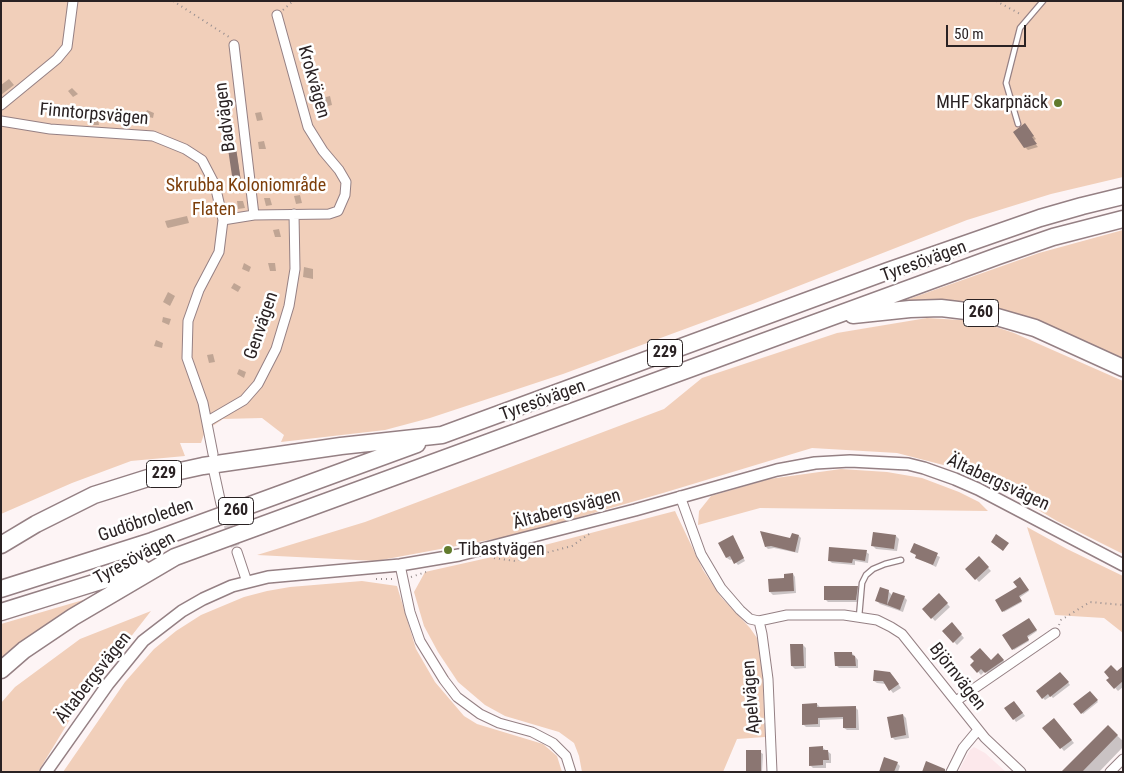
<!DOCTYPE html>
<html>
<head>
<meta charset="utf-8">
<style>
	body { margin:0 }
	#map { position:relative; width:1124px; height:773px; overflow:hidden; background:#fdf4f5; font-family:"Roboto Condensed",sans-serif }
	canvas { display:block }
	.frame { position:absolute; inset:0; border:2px solid #2a2223; pointer-events:none }
	.scale { position:absolute; left:946px; top:25px; width:80px; height:22px; box-sizing:border-box; border:2px solid #2a2223; border-top:0; padding-left:6px; font-size:15px; line-height:18px; white-space:nowrap; color:#2a2223; -webkit-text-stroke:4px #fff; paint-order:stroke }
</style>
</head>
<body>
<div id="map">
<canvas width="1124" height="773"></canvas>
<div class="frame"></div>
<div class="scale">50 m</div>
</div>
<script>
const context = document.querySelector('canvas').getContext('2d');
context.lineJoin = 'round';
function fillPath(path, color) { context.fillStyle = color; context.fill(path, 'evenodd'); }
const poly = rows => new Path2D(rows.map(r => 'M' + r).join(''));
function trace(path, color, width, dash) { context.strokeStyle = color; context.lineWidth = width; context.lineCap = dash ? 'butt' : 'round'; context.setLineDash(dash || []); context.stroke(path); }
function drawText(font, color, halo, rows, align = 'center') {
  context.font = font + ' "Roboto Condensed",sans-serif'; context.lineWidth = 5; context.setLineDash([]); context.textBaseline = 'middle'; context.strokeStyle = halo; context.fillStyle = color; for (const [text, x, y, turn = 0] of rows) {
    context.save(); context.translate(x, y); context.rotate((+turn || 0) * Math.PI / 180); context.textAlign = isNaN(turn) ? turn : align; if (halo) context.strokeText(text, 0, 0); context.fillText(text, 0, 0); context.restore();
  }
}
fillPath(poly([
	[974,747,985,753,1006,772,958,772,970,750]
]), '#fce8eb');
fillPath(poly([
	[1,1,1123,1,1123,177,1051,194,967,220,750,305,563,374,430,418,385,430,281,442,284,435,262,418,223,419,205,431,201,443,180,443,185,456,131,461,72,483,1,514],
	[1123,230,1123,362,982,305,963,302,931,301,889,306,1039,253],
	[927,318,978,321,1014,333,1123,381,1123,554,1057,521,1008,492,955,468,897,453,812,448,663,493,521,534,376,561,257,555,365,522,664,409,702,378,837,333],
	[841,469,887,472,922,478,959,492,979,502,988,511,760,508,698,525,699,511,711,496,769,479],
	[675,511,703,570,721,597,750,628,757,638,762,656,765,737,737,739,723,772,582,772,579,756,574,743,559,732,505,716,485,705,458,682,438,652,424,626,414,592,425,572,541,546],
	[1027,527,1067,549,1123,576,1123,633,1104,618,1055,615],
	[362,581,397,586,416,649,435,682,464,716,477,724,543,744,557,756,562,772,63,772,125,682,154,649,176,631,201,615,244,597,267,591,290,587],
	[90,598,96,598,1,659,1,624],
	[151,611,83,698,38,772,1,772,1,703,15,687,80,639]
]), '#f1cfba');
fillPath(poly([
	[9,79,14,85,1,95,1,85],
	[72,88,78,94,73,97,68,91],
	[330,96,332,105,324,107,322,98],
	[147,110,154,113,153,118,145,116],
	[261,112,263,120,257,121,255,113],
	[91,118,98,118,99,125,93,125],
	[1027,128,1036,139,1033,141,1038,147,1028,150,1025,147],
	[264,141,266,149,259,149,258,142],
	[236,149,242,189,237,190,230,150],
	[300,195,302,203,296,204,294,196],
	[264,198,270,198,272,205,266,206],
	[237,201,243,201,245,208,238,209],
	[187,216,189,223,168,228,167,227,165,221],
	[279,229,281,237,275,237,273,230],
	[244,263,251,267,249,272,242,269],
	[268,263,275,263,276,271,270,271],
	[304,267,313,269,313,279,303,277],
	[234,283,241,287,238,292,231,288],
	[168,292,175,296,170,306,163,302],
	[163,317,171,319,169,325,162,322],
	[156,340,163,343,162,348,154,346],
	[213,354,215,362,209,363,207,355],
	[239,369,246,372,244,378,237,374],
	[799,536,801,538,798,553,774,548,768,549,766,547],
	[896,536,899,539,897,551,876,549,873,546],
	[733,537,745,561,738,565,733,559,730,560,727,558,720,543],
	[914,545,940,557,936,567,916,557,917,555,912,552],
	[866,552,869,554,868,563,855,561,855,565,832,563,829,560],
	[979,558,991,571,979,582,967,569],
	[793,574,795,577,796,593,773,595,770,592],
	[1020,579,1029,591,1019,598,1022,602,1004,612,1003,611,1018,588],
	[857,587,860,589,858,602,828,602,825,599],
	[888,591,893,596,904,597,907,600,903,612,880,604,877,601],
	[939,595,950,607,935,621,924,609],
	[1030,621,1037,631,1027,638,1029,641,1014,650,1013,649],
	[952,624,964,638,957,645,944,631],
	[803,645,806,648,806,668,795,669,792,666],
	[852,653,858,660,858,668,839,668,836,665],
	[998,655,1006,663,989,675,985,671,981,675,972,665,991,662],
	[1123,668,1123,687,1118,691,1108,680],
	[893,676,901,688,893,693,886,684,877,683,874,681],
	[1063,676,1070,685,1053,698,1051,696,1045,700,1043,698],
	[1090,692,1098,702,1083,714,1075,704],
	[817,704,820,707,855,707,858,710,859,730,847,730,844,728,844,719,820,720,820,727,806,727,803,724],
	[1017,705,1025,716,1016,722,1014,719],
	[903,715,906,718,909,738,895,740,892,737],
	[1057,723,1074,743,1064,751,1044,728],
	[1108,727,1123,741,1123,747,1099,772,1068,772],
	[823,748,831,754,831,763,826,763,826,768,813,768,810,765],
	[760,752,763,754,762,772,747,772],
	[897,763,900,766,898,772,880,772]
]), '#0003');
fillPath(poly([
	[1025,123,1034,136,1032,137,1037,144,1024,148,1013,132],
	[236,148,242,188,234,189,228,149],
	[760,531,790,538,792,533,799,535,795,552,771,546,765,547],
	[873,532,896,535,894,549,871,546],
	[996,534,1009,543,1003,551,991,542],
	[733,535,744,558,734,564,730,556,726,558,718,543],
	[914,543,938,553,933,565,915,558,916,555,910,552],
	[829,547,867,550,865,561,853,559,852,563,828,561],
	[979,556,989,567,975,580,965,569],
	[793,573,794,591,769,592,768,579,784,578,784,574],
	[1020,577,1029,590,1019,596,1022,601,1002,612,995,600,1017,587,1013,582],
	[824,586,858,586,856,600,824,600],
	[880,587,889,590,887,605,875,601],
	[893,592,905,596,900,610,887,605],
	[939,593,948,603,931,619,922,609],
	[1029,618,1037,630,1027,636,1029,640,1012,650,1002,635],
	[952,622,962,634,953,643,942,631],
	[790,644,803,644,804,666,791,666],
	[980,648,991,660,998,653,1004,660,985,673,981,669,977,673,970,665,974,661,970,657],
	[834,652,852,652,852,655,855,656,856,666,835,666],
	[1111,665,1117,671,1123,666,1123,681,1114,689,1106,680,1109,678,1104,672],
	[874,670,890,672,899,684,889,691,883,681,873,681],
	[1060,672,1069,682,1050,697,1048,694,1042,699,1036,691],
	[1090,691,1098,700,1081,714,1073,704],
	[1014,701,1023,713,1013,720,1004,708],
	[817,703,817,707,856,706,856,728,843,728,843,717,818,718,818,724,802,725,802,704],
	[903,714,906,735,891,738,887,717],
	[1054,718,1072,740,1060,749,1042,728],
	[1108,725,1118,735,1082,772,1061,772],
	[823,746,823,750,828,750,829,760,823,760,823,765,809,766,809,747],
	[746,750,761,750,761,772,746,772],
	[884,757,898,762,894,772,879,772],
	[926,761,945,769,945,772,922,772]
]), '#8b7672');
trace(poly([
	[224,512,237,552]
]), '#d3cacb', 9, [9, 4.5]);
const service = poly([
	[1018,124,1006,83,1020,28,1043,1],
	[859,617,862,583,866,575,873,569,885,564,901,560]
]);
const minor = poly([
	[234,45,254,215],
	[1,105,57,59,67,47,73,1],
	[1,121,50,129,153,136,185,149,202,160,215,185,223,220,219,252,199,290,188,321,187,358,203,403,213,454],
	[223,220,254,215,329,214,338,211,345,195,346,182,339,170,323,151,308,127,277,15],
	[208,421,244,400,258,384,276,349,289,306,295,269,294,214],
	[214,472,221,504],
	[680,496,701,554,721,588,740,610,750,619,759,621,787,615,844,615,877,620,891,627,902,634,985,738,1021,772],
	[237,552,247,582],
	[400,565,410,612,420,641,444,680,457,697,480,714,499,723,532,732,553,743,566,756,571,772],
	[759,621,762,634,768,679,772,772],
	[956,701,1055,633],
	[951,772,963,748,978,730],
	[1110,772,1123,759]
]);
const tertiary = poly([
	[46,772,108,684,143,641,182,611,203,599,232,586,268,577,400,565,459,555,635,510,777,470,815,463,850,461,908,464,924,468,955,479,978,489,1123,565]
]);
const motorway = poly([
	[853,315,910,309,941,308,983,313,1035,328,1123,368],
	[1,545,36,524,94,495,148,478,203,466,341,446,442,435,888,271,1040,218,1082,206,1123,196],
	[1,589,152,541,417,444],
	[1,612,142,568],
	[1,670,24,650,73,617,175,557,998,256,1053,237,1123,219]
]);
trace(service, '#958084', 7);
trace(minor, '#958084', 11);
trace(tertiary, '#958084', 14);
trace(motorway, '#958084', 19);
trace(poly([
	[173,1,229,37],
	[996,1,1022,15],
	[283,10,293,1],
	[494,558,515,561,572,546,592,532],
	[411,577,426,572],
	[376,579,394,579],
	[1059,625,1061,620,1090,602,1123,605]
]), '#978e8f', 2, [1, 4]);
trace(service, '#fff', 4.5);
trace(minor, '#fff', 9);
trace(tertiary, '#fff', 11);
trace(motorway, '#fff', 16);
for (const [x, y, r, color] of [
	[1058,103,5,"#627b2d"],
	[448,550,5,"#627b2d"]
]) { const dot = new Path2D(); dot.arc(x, y, r, 0, 2 * Math.PI); context.fillStyle = color; context.fill(dot); trace(dot, '#fff', 2); }
for (const [x, y, w] of [
	[981,313,35],
	[665,353,35],
	[164,474,35],
	[236,511,35]
]) { const box = new Path2D(); box.roundRect(x - w / 2, y - 13.5, w, 27, 4); context.fillStyle = '#fff'; context.fill(box); trace(box, '#2a2223', 1); }
drawText('bold 16px', '#2a2223', null, [
	["260",981,313],
	["229",665,353],
	["229",164,474],
	["260",236,511]
]);
drawText('18px', '#2a2223', '#fff', [
	["Krokvägen",313,82,74],
	["Finntorpsvägen",94,115,5],
	["Badvägen",226,117,-97],
	["Tyresövägen",924,262,-20],
	["Genvägen",262,326,-71],
	["Tyresövägen",543,401,-20],
	["Ältabergsvägen",998,483,25],
	["Ältabergsvägen",567,510,-15],
	["Gudöbroleden",146,521,-19],
	["Tyresövägen",135,559,-29],
	["Björnvägen",957,677,52],
	["Ältabergsvägen",94,678,-52],
	["Apelvägen",752,697,-94]
]);
drawText('18px', '#2a2223', '#fff', [
	["MHF Skarpnäck",1048,103],
	["Tibastvägen",458,550,"left"]
], 'right');
drawText('18px', '#7c3e0a', '#fff', [
	["Skrubba Koloniområde",246,186],
	["Flaten",214,210]
]);
</script>
</body>
</html>
